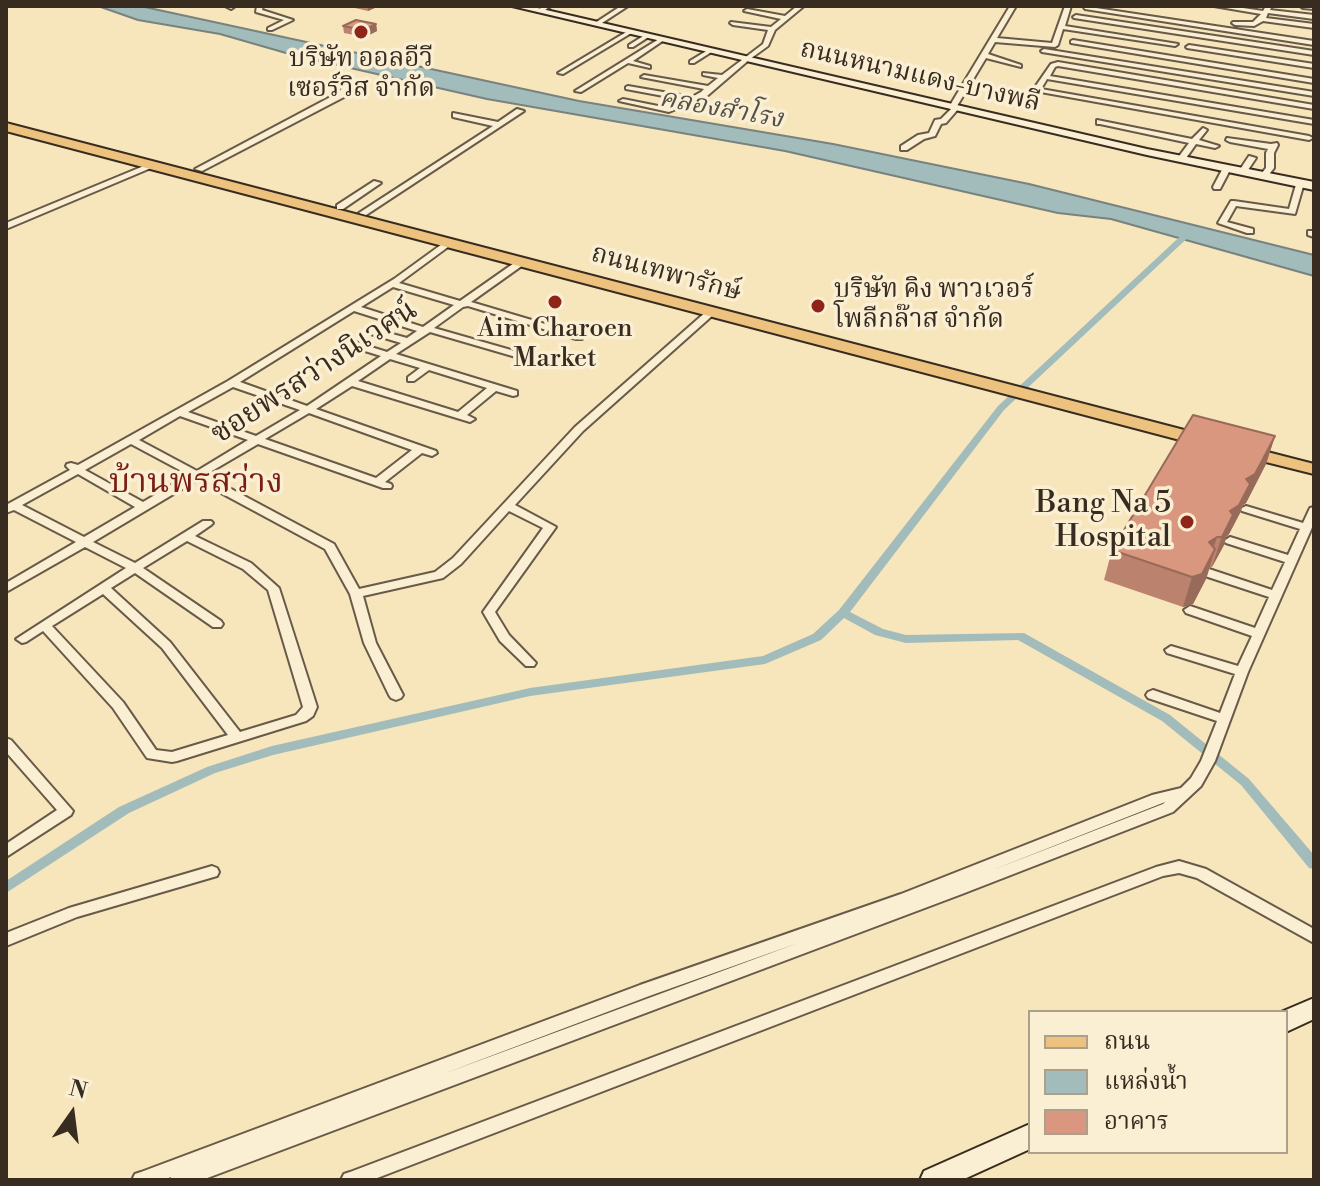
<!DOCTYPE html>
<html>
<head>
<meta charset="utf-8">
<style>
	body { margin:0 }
	#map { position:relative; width:1320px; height:1186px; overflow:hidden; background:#f7e5bb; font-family:"Libre Bodoni","Noto Serif Thai",serif }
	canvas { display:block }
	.frame { position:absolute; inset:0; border:8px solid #382c21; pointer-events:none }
	.legend { position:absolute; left:1028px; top:1010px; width:260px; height:144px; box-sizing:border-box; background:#faeed3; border:2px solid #aca08c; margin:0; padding:10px 14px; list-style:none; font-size:24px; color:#382c21 }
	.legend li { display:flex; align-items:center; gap:16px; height:40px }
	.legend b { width:40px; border:2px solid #aca08c }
	.north { position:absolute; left:32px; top:1074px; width:80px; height:80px; -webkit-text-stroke:6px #faeed3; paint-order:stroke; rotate:14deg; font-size:22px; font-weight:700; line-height:32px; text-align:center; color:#382c21 }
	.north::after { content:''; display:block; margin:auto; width:28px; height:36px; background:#382c21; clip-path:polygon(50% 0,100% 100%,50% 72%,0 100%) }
</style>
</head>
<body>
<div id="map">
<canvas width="1320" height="1186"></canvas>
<div class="frame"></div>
<ul class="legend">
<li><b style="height:10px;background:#ecc27e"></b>ถนน</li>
<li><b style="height:22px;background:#a2bcbc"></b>แหล่งน้ำ</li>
<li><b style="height:22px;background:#d9977f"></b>อาคาร</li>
</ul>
<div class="north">N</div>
</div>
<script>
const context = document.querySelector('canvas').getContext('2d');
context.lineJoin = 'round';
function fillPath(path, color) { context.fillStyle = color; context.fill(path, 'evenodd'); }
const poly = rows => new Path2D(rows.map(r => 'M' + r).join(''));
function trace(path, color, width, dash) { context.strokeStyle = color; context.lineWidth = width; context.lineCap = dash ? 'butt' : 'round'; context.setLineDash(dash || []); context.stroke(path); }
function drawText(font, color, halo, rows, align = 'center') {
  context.font = font + ' "Libre Bodoni","Noto Serif Thai",serif'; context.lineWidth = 7; context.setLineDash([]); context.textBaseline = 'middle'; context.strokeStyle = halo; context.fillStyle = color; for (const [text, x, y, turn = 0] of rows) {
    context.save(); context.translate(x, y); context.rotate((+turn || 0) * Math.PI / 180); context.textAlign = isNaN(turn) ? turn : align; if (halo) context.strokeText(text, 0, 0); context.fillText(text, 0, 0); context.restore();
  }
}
const water = poly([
	[98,6,140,6,579,101,833,144,1029,184,1314,255,1314,276,1111,219,1058,213,785,151,487,99,293,55,220,34,138,20,98,6]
]);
fillPath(water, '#a2bcbc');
trace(water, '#78827e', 2);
fillPath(poly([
	[1188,229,1195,231,1004,410,850,612,883,629,906,635,1024,633,1170,715,1249,779,1314,855,1314,869,1309,868,1241,785,1162,721,1018,640,906,643,875,635,844,618,821,640,765,664,530,696,273,755,215,773,129,813,6,893,6,881,119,807,207,767,272,746,530,688,763,656,813,634,839,610,998,406,1188,229]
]), '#a2bcbc');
const street = poly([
	[225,6,233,6,234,7,231,9,225,6],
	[257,6,263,6,262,10,293,20,272,30,268,30,268,28,284,20,256,12,257,6],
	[544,6,551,6,542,12,538,12,538,10,544,6],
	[621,6,628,6,599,25,595,25,595,23,621,6],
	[797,6,804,6,775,30,768,46,750,59,707,96,669,112,619,101,623,99,668,108,685,100,626,89,626,87,628,86,692,97,701,92,704,89,641,77,644,75,708,86,718,78,703,75,703,73,722,75,763,44,768,30,733,25,730,23,731,22,771,27,781,19,744,11,747,9,785,16,797,6],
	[1010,6,1016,6,997,38,1052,43,1065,6,1071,6,1065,26,1178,44,1175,46,1063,29,1058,45,1055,47,995,42,988,54,1021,65,1021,67,986,58,957,106,959,108,946,123,941,124,935,136,924,139,907,150,901,150,901,146,918,135,929,133,935,120,941,119,951,109,949,107,1010,6],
	[1083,6,1314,41,1314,45,1085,9,1083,6],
	[1214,6,1230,6,1263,11,1266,6,1272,6,1270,10,1314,15,1314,19,1268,13,1266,18,1314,24,1314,28,1263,21,1254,26,1235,25,1232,23,1233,22,1253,22,1261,14,1214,6],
	[1300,6,1314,6,1314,9,1303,8,1300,6],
	[1076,15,1314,51,1314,55,1074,18,1073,17,1076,15],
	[628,31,633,32,563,74,558,73,628,31],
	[645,35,650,36,633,47,629,47,629,45,645,35],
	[659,39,664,40,633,61,650,66,650,68,628,63,581,92,575,91,659,39],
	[1073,40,1314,79,1314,83,1071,43,1071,41,1073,40],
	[1189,45,1314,64,1314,68,1187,48,1186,47,1189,45],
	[1044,49,1314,92,1314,96,1042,52,1041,51,1044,49],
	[708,50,713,51,694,63,690,63,690,61,708,50],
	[1058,62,1314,105,1314,109,1058,66,1055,67,1050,76,1314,120,1314,124,1047,79,1041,89,1309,136,1313,138,1309,140,1035,91,1033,90,1051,64,1058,62],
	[340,78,344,78,353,84,344,97,202,171,195,169,338,93,346,84,340,80,340,78],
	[517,109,524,111,366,215,359,213,493,126,453,117,453,113,498,122,517,109],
	[1097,120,1192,139,1203,128,1207,130,1199,140,1219,146,1215,148,1196,144,1184,161,1181,161,1177,159,1189,143,1100,124,1097,124,1097,120],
	[1227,138,1271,144,1277,143,1278,145,1274,153,1274,168,1267,177,1261,177,1260,175,1266,168,1266,153,1268,149,1230,142,1226,140,1227,138],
	[1249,156,1256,158,1246,173,1240,173,1239,171,1249,156],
	[151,163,158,165,6,229,6,223,151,163],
	[1224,166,1231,168,1220,189,1214,189,1213,187,1224,166],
	[374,181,381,183,343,209,337,209,337,205,374,181],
	[1297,181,1304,183,1295,214,1236,206,1227,222,1253,229,1253,233,1247,233,1218,223,1231,201,1234,201,1289,209,1297,181],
	[1308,231,1314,231,1314,237,1308,235,1308,231],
	[449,239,453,242,452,244,399,283,460,301,517,261,523,261,523,265,471,302,582,335,582,339,576,339,468,306,463,307,434,328,546,360,548,362,543,365,540,364,430,332,396,354,517,391,517,395,513,396,496,391,467,415,475,419,470,422,352,386,316,409,436,451,437,453,432,456,422,453,385,482,391,484,392,486,391,488,383,488,258,444,205,475,334,544,359,589,435,572,453,558,575,427,707,311,713,311,713,315,583,431,515,505,556,527,495,612,509,635,536,663,534,666,526,666,500,641,483,612,543,528,509,511,461,564,443,578,363,596,376,643,403,695,401,698,396,700,391,698,389,695,364,643,350,594,325,549,197,480,93,542,135,563,203,521,211,521,213,523,211,525,195,536,251,563,279,588,317,707,313,716,306,721,177,761,172,762,147,758,113,708,43,631,26,642,22,643,16,639,126,568,85,547,6,592,6,583,76,542,14,510,6,513,6,505,70,470,66,466,67,464,71,463,78,465,228,381,394,279,449,239],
	[393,287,454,305,423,327,361,307,393,287],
	[354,311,417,331,407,338,374,329,371,330,371,334,401,343,387,352,355,342,352,343,352,347,381,356,307,406,240,382,354,311],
	[390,359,420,368,408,377,408,381,414,381,429,370,487,388,458,412,358,381,390,359],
	[233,387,300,410,256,436,188,412,233,387],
	[309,413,412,450,376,478,265,439,309,413],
	[180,416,248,440,197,471,139,440,180,416],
	[131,444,189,475,143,502,85,470,131,444],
	[78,474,135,507,84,537,22,505,78,474],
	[187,541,243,569,268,590,303,707,296,715,240,732,170,642,111,588,135,573,213,627,221,627,223,624,221,621,143,568,187,541],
	[103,594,162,648,228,735,172,752,156,750,123,702,52,626,103,594],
	[1246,506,1303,523,1310,508,1314,507,1314,523,1248,672,1215,761,1201,786,1173,812,962,894,202,1180,170,1180,171,1177,163,1180,132,1180,135,1174,141,1172,640,985,901,894,1152,795,1181,788,1191,778,1201,761,1217,721,1148,698,1146,695,1148,692,1153,690,1220,713,1235,674,1167,653,1165,650,1171,646,1238,666,1252,636,1186,613,1184,610,1190,606,1255,628,1269,597,1205,576,1203,573,1209,569,1272,590,1285,562,1226,543,1224,541,1230,537,1288,555,1300,529,1242,511,1240,509,1246,506],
	[1165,802,1163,804,990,871,1160,804,1165,802],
	[798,943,443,1074,652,995,798,943],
	[6,738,11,740,73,811,71,815,6,857,6,844,57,810,6,752,6,738],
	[1179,861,1206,869,1314,929,1314,943,1197,878,1179,873,1163,876,372,1180,341,1180,344,1174,350,1172,1156,867,1179,861],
	[212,866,217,868,219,872,217,876,77,917,6,946,6,933,69,908,212,866]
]);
const secondary = poly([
	[512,6,529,6,1147,149,1314,182,1314,190,1147,155,512,6],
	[1314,998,1314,1019,1286,1032,1286,1012,1281,1012,1314,998],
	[1030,1124,1030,1149,962,1180,920,1180,924,1171,1030,1124]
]);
const primary = poly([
	[6,123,1211,437,1214,441,1205,446,1199,445,6,131,6,123],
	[1244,446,1314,464,1314,474,1238,455,1235,451,1238,447,1244,446]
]);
trace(street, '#685a48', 4);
trace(secondary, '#382c21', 4);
trace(primary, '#382c21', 4);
fillPath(street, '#faeed3');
fillPath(secondary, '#faeed3');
fillPath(primary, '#ecc27e');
fillPath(poly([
	[346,6,379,6,368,11],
	[376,24,377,31,365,37,344,33,343,26],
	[1275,436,1266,464,1246,503,1243,505,1240,513,1229,534,1226,537,1224,545,1212,567,1210,567,1206,579,1193,604,1183,607,1104,580,1112,550]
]), '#bb826d');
fillPath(poly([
	[368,6,379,6,368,11],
	[376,24,377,31,365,37,364,30],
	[1275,436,1266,464,1246,503,1243,505,1240,513,1229,534,1226,537,1224,545,1212,567,1230,511,1246,479],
	[1217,537,1209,561,1215,549,1206,579,1193,604,1183,607,1192,577,1209,542]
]), '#986a59');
const building = poly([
	[356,20,376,24,364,30,343,26,356,20],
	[1193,415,1275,436,1255,474,1246,479,1250,484,1239,505,1230,511,1233,515,1222,537,1217,537,1209,542,1215,549,1202,574,1192,577,1112,550,1193,415]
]);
fillPath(building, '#d9977f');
trace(building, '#986a59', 2);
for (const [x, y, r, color] of [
	[361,32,8,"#8f2418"],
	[555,302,8,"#8f2418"],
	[818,306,8,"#8f2418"],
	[1187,522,8,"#8f2418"]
]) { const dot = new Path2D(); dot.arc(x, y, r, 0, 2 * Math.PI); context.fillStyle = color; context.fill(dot); trace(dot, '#faeed3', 3); }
drawText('26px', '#382c21', '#faeed3', [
	["บริษัท ออลอีวี",361,60],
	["เซอร์วิส จำกัด",361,90],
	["บริษัท คิง พาวเวอร์",834,291,"left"],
	["โพลีกล๊าส จำกัด",834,321,"left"],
	["Aim Charoen",555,330],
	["Market",555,360]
]);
drawText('26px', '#382c21', '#faeed3', [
	["ถนนหนามแดง-บางพลี",920,77,13],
	["ถนนเทพารักษ์",666,274,15]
]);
drawText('italic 26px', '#525048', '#faeed3', [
	["คลองสำโรง",721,110,10]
]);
drawText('30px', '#382c21', '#faeed3', [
	["ซอยพรสว่างนิเวศน์",315,373,-33]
]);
drawText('30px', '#382c21', '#faeed3', [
	["Bang Na 5",1171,505],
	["Hospital",1171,539]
], 'right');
drawText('34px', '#7a1f14', '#faeed3', [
	["บ้านพรสว่าง",196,484]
]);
</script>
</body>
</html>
